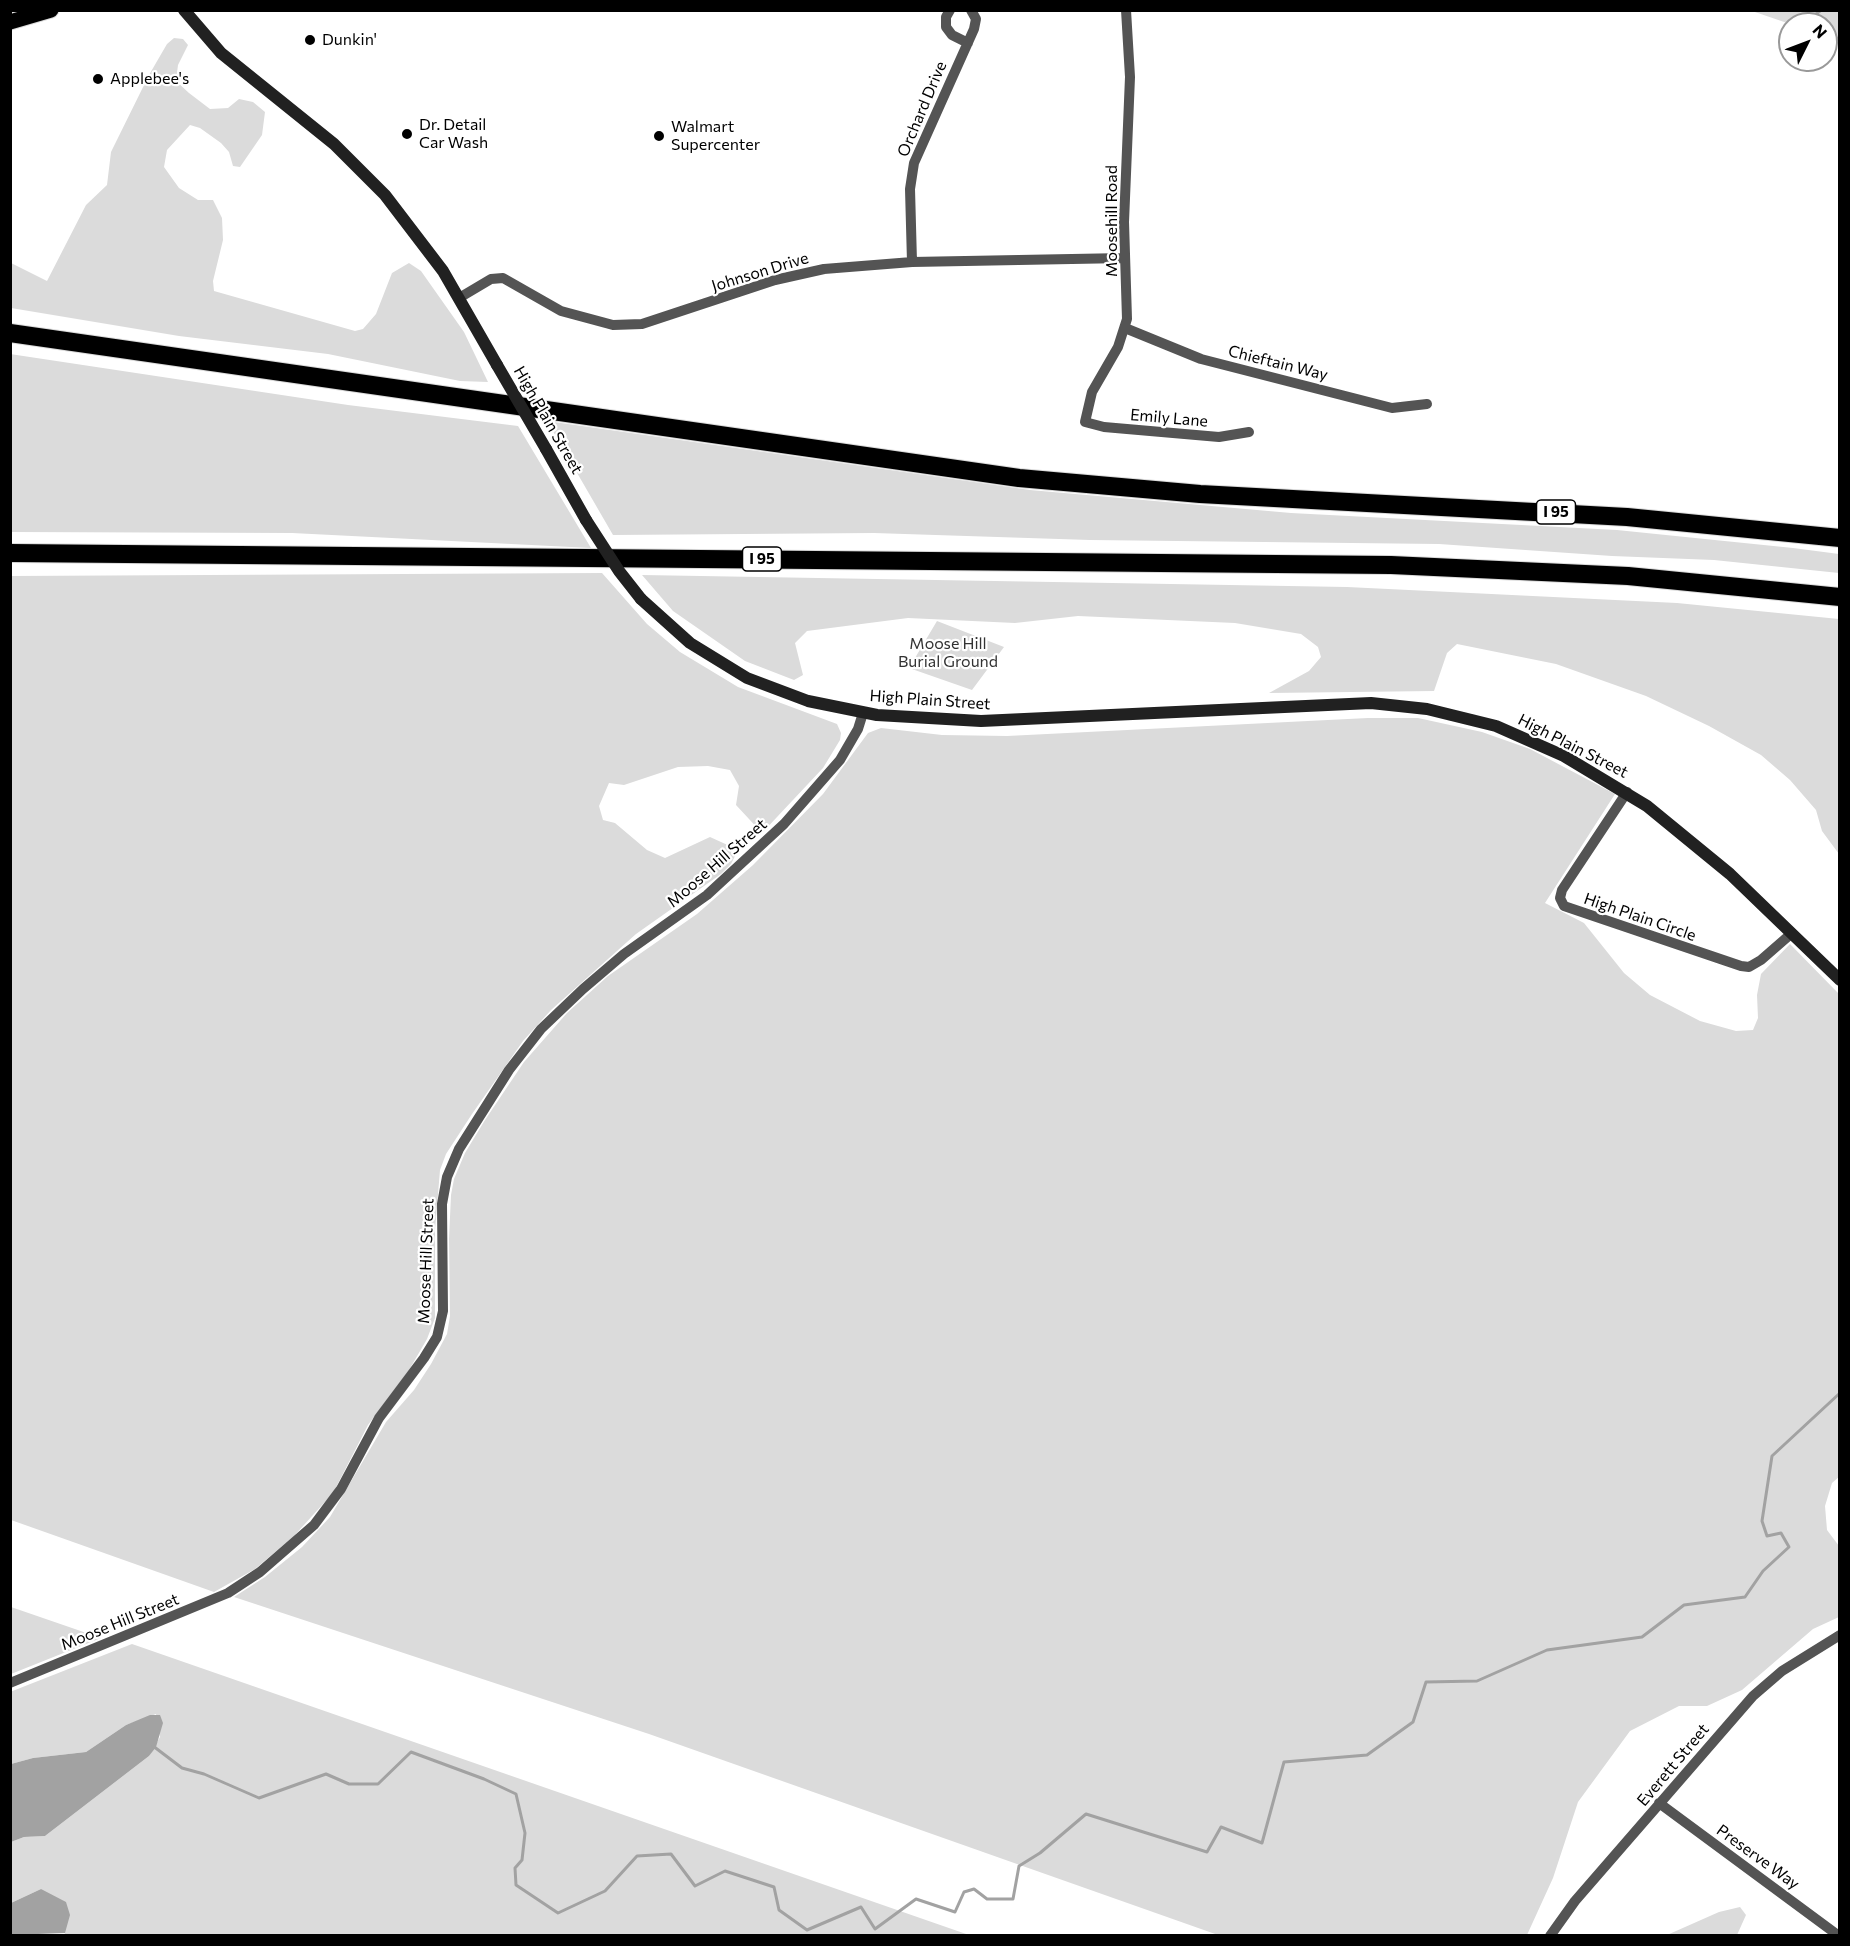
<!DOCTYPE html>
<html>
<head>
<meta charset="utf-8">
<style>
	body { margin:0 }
	#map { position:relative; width:1850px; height:1946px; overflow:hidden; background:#fff; font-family:Commissioner,sans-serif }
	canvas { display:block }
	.frame { position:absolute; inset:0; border:12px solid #000; pointer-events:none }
	.north { position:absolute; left:1778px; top:12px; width:60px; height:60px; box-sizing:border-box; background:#fff; border:2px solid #999; border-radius:50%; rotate:48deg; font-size:16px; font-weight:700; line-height:24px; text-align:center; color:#000 }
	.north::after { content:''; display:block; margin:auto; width:21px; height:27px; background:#000; clip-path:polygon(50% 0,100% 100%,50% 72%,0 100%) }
</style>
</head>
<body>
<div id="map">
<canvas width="1850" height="1946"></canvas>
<div class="frame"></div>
<div class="north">N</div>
</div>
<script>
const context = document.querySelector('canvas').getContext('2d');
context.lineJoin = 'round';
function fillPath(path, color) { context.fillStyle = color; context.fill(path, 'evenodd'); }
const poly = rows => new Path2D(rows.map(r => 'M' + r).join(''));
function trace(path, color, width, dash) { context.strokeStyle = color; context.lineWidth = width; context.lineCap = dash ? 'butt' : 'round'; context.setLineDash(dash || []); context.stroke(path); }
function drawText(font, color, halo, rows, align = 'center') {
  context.font = font + ' Commissioner,sans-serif'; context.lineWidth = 4.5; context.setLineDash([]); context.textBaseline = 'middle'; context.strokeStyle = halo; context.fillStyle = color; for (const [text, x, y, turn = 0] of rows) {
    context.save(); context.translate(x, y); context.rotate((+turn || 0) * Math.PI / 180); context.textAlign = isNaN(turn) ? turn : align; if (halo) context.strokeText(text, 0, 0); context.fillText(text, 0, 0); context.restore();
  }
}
fillPath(poly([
	[1752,11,1839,11,1839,42,1826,37,1826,24,1790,24],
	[174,38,183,39,188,45,178,65,176,81,189,93,210,109,228,108,239,99,253,102,265,112,262,135,240,167,233,166,229,152,221,143,200,128,190,125,167,150,164,167,179,188,198,200,213,200,222,218,223,240,213,281,214,291,355,331,363,329,376,314,392,273,409,263,421,271,464,332,488,382,460,381,328,354,179,336,11,308,11,263,47,281,86,205,107,185,111,152,149,75,167,44],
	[10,354,348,405,518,426,591,548,292,533,11,532],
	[547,421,1030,490,1291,513,1617,530,1793,548,1839,554,1839,573,1714,560,1612,556,1439,544,1090,540,874,533,613,535],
	[602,573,647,624,680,652,738,687,837,724,841,733,840,740,823,768,762,833,736,805,739,786,730,770,708,766,678,767,624,785,609,783,599,806,603,820,615,823,647,850,665,858,710,837,732,847,735,856,731,864,721,874,636,934,551,1010,523,1041,472,1114,446,1154,440,1170,435,1230,435,1318,427,1339,409,1370,368,1425,333,1493,293,1537,255,1569,214,1592,11,1520,11,576],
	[642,575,1347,587,1677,603,1839,619,1839,854,1822,831,1816,810,1790,780,1761,755,1709,726,1646,696,1556,664,1457,644,1447,653,1434,691,1269,693,1309,671,1321,657,1318,647,1301,634,1235,623,1078,616,1015,623,908,618,807,631,795,643,803,675,794,680,745,661,673,611],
	[937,621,1004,647,972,690,909,668],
	[1368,718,1418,718,1482,732,1530,749,1615,794,1545,903,1584,923,1624,973,1650,995,1700,1021,1736,1031,1753,1030,1758,1018,1757,995,1761,974,1790,944,1839,994,1840,1476,1832,1483,1825,1506,1827,1530,1839,1546,1839,1617,1813,1629,1742,1690,1707,1706,1679,1706,1630,1731,1578,1802,1553,1878,1527,1935,1218,1935,649,1734,234,1597,265,1577,302,1547,330,1517,386,1422,414,1390,431,1364,447,1334,450,1316,449,1239,451,1195,454,1179,465,1153,485,1120,524,1062,567,1013,608,976,697,914,753,865,823,794,868,733,881,728,942,735,1007,736],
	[11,1607,101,1638,11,1674],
	[132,1644,969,1935,64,1935,65,1933,41,1889,11,1903,11,1842,24,1837,45,1836,149,1756,160,1737,156,1714,126,1725,86,1752,33,1758,11,1764,10,1692],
	[1740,1907,1746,1915,1737,1935,1667,1935,1719,1912]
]), '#dbdbdb');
fillPath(poly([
	[150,1715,160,1715,163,1723,156,1747,149,1756,45,1836,24,1837,11,1842,11,1764,33,1758,86,1752,126,1725],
	[41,1889,66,1902,70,1915,65,1933,11,1935,11,1903]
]), '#a2a2a2');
trace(poly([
	[1821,10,1814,16,1821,24],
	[1826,29,1840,41],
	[153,1746,182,1768,204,1774,259,1798,326,1774,349,1784,378,1784,411,1752,484,1779,516,1794,525,1833,522,1860,515,1868,516,1885,558,1913,605,1891,637,1856,671,1854,695,1886,725,1871,774,1887,779,1910,807,1930,861,1907,875,1929,916,1899,955,1912,964,1892,974,1889,987,1899,1013,1899,1019,1866,1040,1853,1086,1814,1207,1852,1221,1827,1262,1843,1284,1762,1367,1755,1413,1722,1426,1682,1477,1681,1547,1650,1642,1637,1684,1605,1745,1597,1763,1571,1789,1547,1781,1533,1767,1536,1762,1521,1772,1456,1840,1393]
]), '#a2a2a2', 3);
const primary = poly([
	[10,22,51,10]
]);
const highway = poly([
	[10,333,1019,478,1200,494,1627,517,1840,538],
	[10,553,1391,565,1628,576,1840,597]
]);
trace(primary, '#dbdbdb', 17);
trace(highway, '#dbdbdb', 20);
trace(poly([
	[950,10,946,17,946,27,952,35,968,43],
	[1126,10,1130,77,1124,222,1127,319,1118,347,1092,392,1085,422,1104,427,1219,437,1249,432],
	[912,262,910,189,914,163,974,29,976,19,971,10],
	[459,298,491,279,503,278,561,311,613,325,642,324,775,280,824,269,912,262,1125,258],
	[1125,328,1201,359,1392,408,1427,404],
	[1627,792,1562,890,1560,898,1564,906,1741,966,1749,967,1761,960,1792,933],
	[10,1683,228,1593,260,1572,314,1525,341,1489,379,1418,424,1358,437,1337,443,1311,442,1204,447,1177,459,1149,509,1070,541,1029,583,989,624,954,707,895,784,824,840,760,858,729,863,713],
	[1659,1803,1839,1936],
	[1550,1936,1575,1901,1753,1696,1782,1671,1840,1635]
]), '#545454', 10);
trace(poly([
	[184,10,221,53,334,144,385,195,443,271,497,365],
	[546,449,586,520],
	[641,599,690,643,747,678,808,701,877,715,981,721,1371,703,1427,709,1496,726,1564,756,1647,806,1730,874,1840,980]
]), '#212121', 12);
trace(primary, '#000', 15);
trace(highway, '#000', 18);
trace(poly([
	[497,365,546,449],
	[586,520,619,571,641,599]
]), '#212121', 12);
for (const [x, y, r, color] of [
	[310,40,6,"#000"],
	[98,79,6,"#000"],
	[407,134,6,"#000"],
	[659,136,6,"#000"]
]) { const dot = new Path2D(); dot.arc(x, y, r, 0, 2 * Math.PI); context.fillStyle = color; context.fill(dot); trace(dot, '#fff', 2); }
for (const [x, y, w] of [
	[1556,512,39],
	[762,559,39]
]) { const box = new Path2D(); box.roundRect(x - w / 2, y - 12, w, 24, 4.5); context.fillStyle = '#fff'; context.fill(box); trace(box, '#000', 1.5); }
drawText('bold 15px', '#000', null, [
	["I 95",1556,512],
	["I 95",762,559]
]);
drawText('16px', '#000', '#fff', [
	["Dunkin'",322,40],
	["Applebee's",110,79],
	["Dr. Detail",419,125],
	["Car Wash",419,143],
	["Walmart",671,127],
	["Supercenter",671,145]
], 'left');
drawText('16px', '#000', '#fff', [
	["Orchard Drive",922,109,-67],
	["Moosehill Road",1112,221,-90],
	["Johnson Drive",760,272,-17],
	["Chieftain Way",1278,363,14],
	["Emily Lane",1169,418,5],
	["High Plain Street",548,420,60],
	["High Plain Street",930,700,4],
	["High Plain Street",1573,746,27],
	["Moose Hill Street",717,863,-41],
	["High Plain Circle",1640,917,19],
	["Moose Hill Street",426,1261,-88],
	["Moose Hill Street",120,1622,-22],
	["Everett Street",1673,1765,-50],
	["Preserve Way",1758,1857,36]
]);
drawText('16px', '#323232', '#fff', [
	["Moose Hill",948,644],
	["Burial Ground",948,662]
]);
</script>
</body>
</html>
